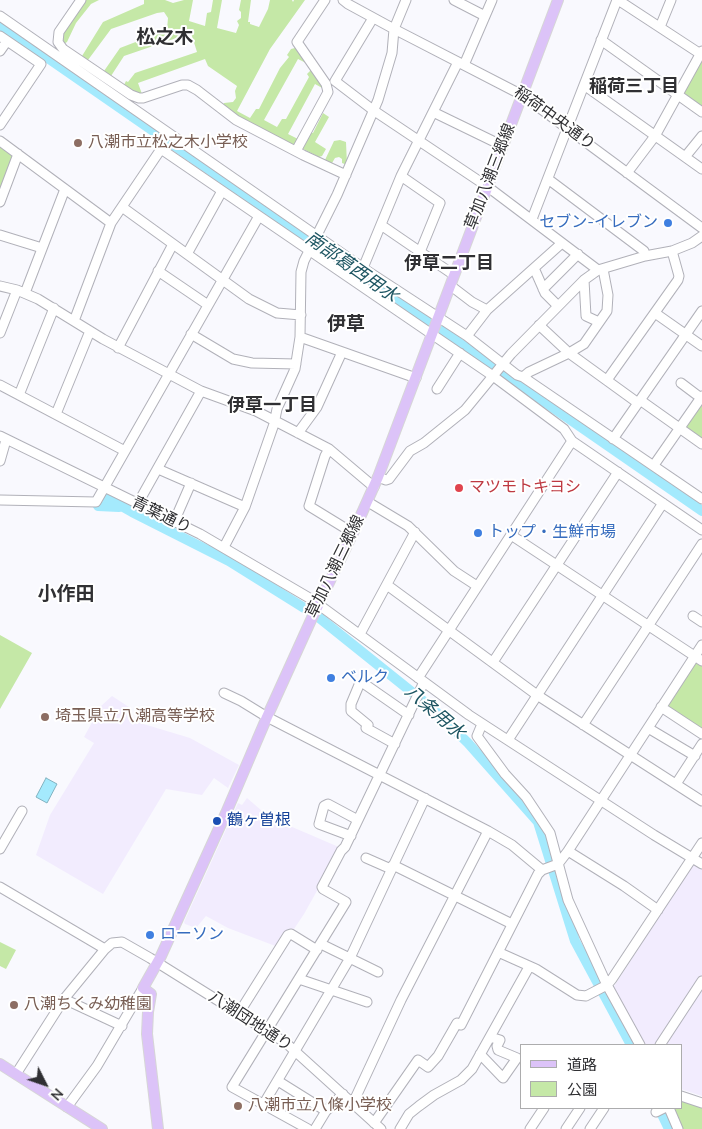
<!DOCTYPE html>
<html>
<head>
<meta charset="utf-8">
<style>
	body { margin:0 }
	#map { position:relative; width:702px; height:1129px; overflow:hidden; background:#f9f9fe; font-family:"Nunito Sans","Noto Sans JP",sans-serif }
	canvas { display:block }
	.legend { position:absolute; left:520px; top:1044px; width:162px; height:65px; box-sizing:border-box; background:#fff; border:1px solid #acacad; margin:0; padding:6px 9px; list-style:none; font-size:15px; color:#303033 }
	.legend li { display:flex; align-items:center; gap:10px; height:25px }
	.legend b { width:25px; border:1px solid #acacad }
	.north { position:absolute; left:20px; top:1059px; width:50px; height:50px; -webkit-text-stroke:4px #fff; paint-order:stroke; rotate:131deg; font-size:14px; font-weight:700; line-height:20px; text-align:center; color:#303033 }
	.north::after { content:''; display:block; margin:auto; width:18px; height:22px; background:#303033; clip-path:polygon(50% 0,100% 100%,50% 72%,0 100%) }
</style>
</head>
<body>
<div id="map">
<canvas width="702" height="1129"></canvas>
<ul class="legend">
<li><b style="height:6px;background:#dcc3f8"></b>道路</li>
<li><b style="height:14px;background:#c5e8a7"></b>公園</li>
</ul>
<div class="north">N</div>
</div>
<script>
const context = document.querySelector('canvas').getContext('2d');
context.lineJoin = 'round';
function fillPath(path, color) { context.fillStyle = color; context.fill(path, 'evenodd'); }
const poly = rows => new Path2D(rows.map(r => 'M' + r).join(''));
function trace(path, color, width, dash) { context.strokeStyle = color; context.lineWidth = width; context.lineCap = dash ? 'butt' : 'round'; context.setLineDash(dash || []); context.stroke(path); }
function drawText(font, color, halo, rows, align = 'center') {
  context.font = font + ' "Nunito Sans","Noto Sans JP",sans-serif'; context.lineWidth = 4; context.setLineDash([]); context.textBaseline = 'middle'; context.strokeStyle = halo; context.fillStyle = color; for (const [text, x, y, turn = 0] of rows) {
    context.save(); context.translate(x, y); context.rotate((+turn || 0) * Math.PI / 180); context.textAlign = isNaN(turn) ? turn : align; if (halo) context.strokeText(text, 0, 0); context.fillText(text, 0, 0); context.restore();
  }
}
fillPath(poly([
	[112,696,132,709,129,717,130,720,190,738,239,765,228,788,214,778,202,795,166,789,103,894,36,855,50,815,94,743,84,737,101,706],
	[247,798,269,817,341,848,304,914,292,932,289,930,278,947,228,928,206,916,196,928,185,924,184,922,238,803,242,805],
	[693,864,702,869,702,1096,681,1089,681,1045,643,1045,613,988]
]), '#f2ecfe');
fillPath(poly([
	[86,0,99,0,91,4,76,23,67,42,64,44,62,35],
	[144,0,165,0,173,3,184,0,193,0,189,21,205,26,207,13,211,12,213,0,222,0,217,28,236,33,239,25,237,21,241,18,241,12,239,10,241,0,251,0,248,22,250,22,250,24,259,27,268,9,270,0,292,0,293,2,294,0,305,0,270,49,237,111,250,118,256,109,259,109,280,68,289,57,287,55,291,49,295,48,308,64,298,59,264,120,277,127,282,119,286,119,309,77,307,74,311,70,324,89,315,84,288,134,298,139,295,145,292,145,237,117,222,106,224,103,233,102,236,98,235,91,237,86,208,66,205,59,138,83,142,94,136,93,124,85,126,81,128,82,135,73,197,52,191,33,124,56,111,76,104,71,120,48,167,30,168,18,164,12,157,13,111,29,88,60,82,56,103,22,144,4],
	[702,60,702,109,682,93],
	[323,113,329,117,315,142,326,149,322,156,319,157,301,148,310,132,313,133],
	[340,140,346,142,347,165,342,163,342,159,339,157,335,158,332,163,325,160,334,141],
	[0,145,14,156,0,195],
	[702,401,702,441,686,430,685,425],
	[0,635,32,653,0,709],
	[698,661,702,664,702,731,667,708,666,705,694,662],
	[0,942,16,950,6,969,0,966],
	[681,1098,702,1105,702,1129,678,1129,670,1108,681,1108]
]), '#c5e8a7');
const water = poly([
	[46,778,57,784,47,803,36,797,46,778]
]);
fillPath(water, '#a4eafd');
trace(water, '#81b2c0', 1);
trace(poly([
	[0,25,702,511],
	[107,498,132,512,229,561,317,616,433,709,468,743,538,822,575,941,631,1045],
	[98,506,119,507],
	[659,1108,669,1129]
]), '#a4eafd', 10);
const minor = poly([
	[81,0,59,32,58,42,63,49,131,95,139,98,143,98,182,85,188,85,197,90,236,120,303,155,346,175],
	[343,0,348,4,394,29,522,95,702,228],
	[454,0,485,16],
	[618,0,702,55],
	[0,16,363,268,467,336,517,375,523,377,702,499],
	[373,18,335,81,373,110,488,187,598,270],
	[660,27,671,0],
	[0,36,41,64,0,125],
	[601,40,702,112],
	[0,51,7,41],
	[464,65,492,0],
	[584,85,702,169],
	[433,112,503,146],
	[0,141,111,223],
	[296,151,328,92,326,84,297,42,325,0],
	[685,157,702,136],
	[627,173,655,136,702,51],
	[401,176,440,203,420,252],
	[548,179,644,251,645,256],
	[0,202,18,154],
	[122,207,249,299,277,313,301,315],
	[532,219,617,0],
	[381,225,454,275],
	[0,235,42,248],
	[187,254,222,191],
	[363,268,401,176,458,62],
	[534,268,545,293,558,306],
	[158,271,208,305],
	[584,280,586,316,599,322],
	[0,286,17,290,38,299,103,339,201,391,256,411,329,449,374,487],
	[451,286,472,302,487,310],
	[543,289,578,254],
	[25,293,65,189],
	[655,313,702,346],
	[74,321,111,223,161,149,493,376,564,429,572,441,702,530],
	[539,325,569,353,638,403],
	[0,333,17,290],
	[191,334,233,359,252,363,296,364],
	[467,336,487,310,562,243],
	[300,337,416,378],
	[118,348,173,244],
	[523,377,529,372,569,353,584,344,607,311,608,295,603,269],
	[607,380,678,280,679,276,672,251],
	[681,383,701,398],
	[0,385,125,451],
	[437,389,460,353],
	[19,395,54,308],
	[640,400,702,444],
	[56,414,90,331],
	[298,433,317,407,342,352],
	[0,436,200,534,311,599,469,715,654,835,702,864],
	[613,439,702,311],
	[329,449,325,456,309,506,353,533],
	[0,461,6,440],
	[654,465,702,396],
	[158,469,245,507],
	[378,477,386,480,389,479,410,451,424,443,465,410,511,354,584,280,598,270,645,256,672,251,692,243,702,236],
	[0,500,96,502,259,216],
	[368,502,408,526,454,571,477,586],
	[137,505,201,391],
	[174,522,191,483],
	[511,535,702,661],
	[224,547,245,507,274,424,277,409,295,369,300,337,301,272,304,261,337,195,378,100,392,53,394,29,406,0],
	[387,585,537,695,702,801],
	[693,616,702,622],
	[360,634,415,532],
	[493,662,618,472],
	[418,678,572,441],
	[224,693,241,701,267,717,488,831,512,845,542,870],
	[661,707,702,734],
	[482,724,477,736,505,774,526,797,550,833,568,900,607,985,640,1045],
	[583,725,702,544],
	[648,728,695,756],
	[508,740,663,503],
	[395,744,366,728,368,725,351,711,351,704,359,685,363,683,409,715],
	[676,784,702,744],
	[351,836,319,824,324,806,328,804,358,820],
	[0,849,22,811],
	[568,851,624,886,658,910],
	[366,858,391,869],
	[393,865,512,924],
	[0,887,105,949],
	[321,944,378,972],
	[498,952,536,969,577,995,586,996,607,985,612,979,702,843],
	[299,979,367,1002],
	[64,999,122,1026],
	[239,1013,288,935,291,934,317,950],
	[461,1025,538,874,542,870,558,864,568,851,702,645],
	[660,1045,702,981],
	[480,1054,503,1078,517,1058,498,1050,497,1046,500,1040,490,1037],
	[16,1074,64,999,105,949,112,943,122,942,150,958,286,1043,381,1129],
	[278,1081,326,1111],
	[681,1096,702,1103],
	[353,1103,401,1000,488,831],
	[263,1105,350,958,425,798],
	[67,1107,97,1066,143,988],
	[669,1108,678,1129],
	[656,1112,664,1108],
	[374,1123,418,1060,428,1067,438,1056,457,1023],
	[308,1129,232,1087,346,902,323,889,322,887,341,851,345,847,424,682],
	[315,1129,326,1111,343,1094],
	[400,1129,409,1114,419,1106,434,1095,461,1080,472,1069,529,967],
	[530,1129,544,1108],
	[566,1129,580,1108],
	[590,1129,604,1108]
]);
const major = poly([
	[0,1064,102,1129],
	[158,1129,147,1034,148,1012,151,994,143,988,161,956,226,813,267,717,311,620,353,533,378,477,558,0]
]);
trace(minor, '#b1b1b9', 11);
trace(major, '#d6d6d6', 12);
trace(minor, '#fff', 9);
trace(major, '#dcc3f8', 10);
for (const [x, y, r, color] of [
	[78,143,5,"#8d6e63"],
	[668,223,5,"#3f7fe0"],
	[459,488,5,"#e0444e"],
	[478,533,5,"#3f7fe0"],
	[331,678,5,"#3f7fe0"],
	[45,717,5,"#8d6e63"],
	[217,821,5,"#1a4fb4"],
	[150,935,5,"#3f7fe0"],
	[14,1005,5,"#8d6e63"],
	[238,1106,5,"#8d6e63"]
]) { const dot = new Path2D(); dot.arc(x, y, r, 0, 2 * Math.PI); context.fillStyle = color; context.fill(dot); trace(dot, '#fff', 2); }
drawText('16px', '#303033', '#fff', [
	["稲荷中央通り",554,119,36],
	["草加八潮三郷線",491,177,-69],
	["青葉通り",161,516,26],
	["草加八潮三郷線",336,567,-64],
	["八潮団地通り",250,1022,33]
]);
drawText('16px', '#785e54', '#fff', [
	["八潮市立松之木小学校",88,143],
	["埼玉県立八潮高等学校",55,717],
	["八潮ちくみ幼稚園",24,1005],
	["八潮市立八條小学校",248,1106]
], 'left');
drawText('16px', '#366cbe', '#fff', [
	["セブン-イレブン",658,223,"right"],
	["トップ・生鮮市場",488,533],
	["ベルク",341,678],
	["ローソン",160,935]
], 'left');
drawText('16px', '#be3a42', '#fff', [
	["マツモトキヨシ",469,488]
], 'left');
drawText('16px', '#164399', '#fff', [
	["鶴ヶ曽根",227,821]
], 'left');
drawText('bold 18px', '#303033', '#fff', [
	["稲荷三丁目",634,88],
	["伊草二丁目",449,265],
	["伊草一丁目",272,407]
]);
drawText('italic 18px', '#1d5562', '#fff', [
	["南部葛西用水",351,268,35],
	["八条用水",434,713,41]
]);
drawText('bold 19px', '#303033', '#fff', [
	["松之木",165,38],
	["伊草",346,325],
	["小作田",66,595]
]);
</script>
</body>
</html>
